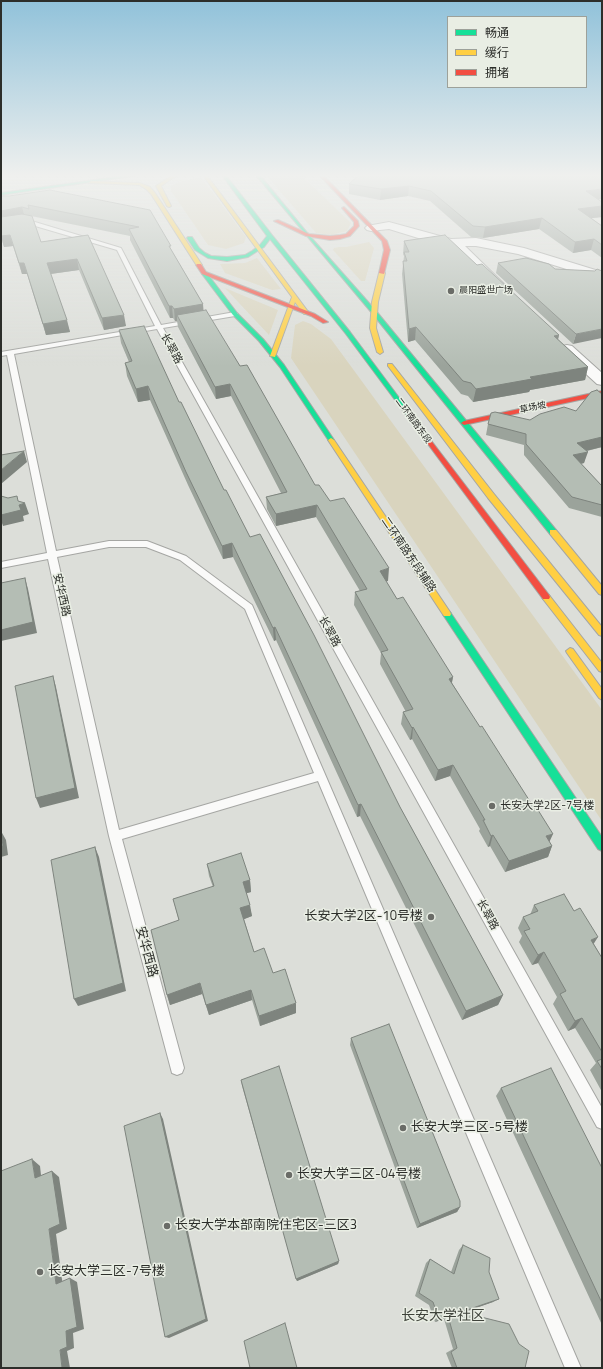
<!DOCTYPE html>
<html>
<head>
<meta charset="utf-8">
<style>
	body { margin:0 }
	#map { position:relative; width:603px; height:1369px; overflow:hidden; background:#dcded9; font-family:"Titillium Web","Noto Sans SC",sans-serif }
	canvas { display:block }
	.frame { position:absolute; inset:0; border:2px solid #2c2e2a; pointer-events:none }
	.legend { position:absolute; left:447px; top:16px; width:140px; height:72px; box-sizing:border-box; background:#e9eee4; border:1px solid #9da19a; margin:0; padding:5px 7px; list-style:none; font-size:12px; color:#2c2e2a }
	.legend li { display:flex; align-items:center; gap:8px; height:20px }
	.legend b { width:20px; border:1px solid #9da19a }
</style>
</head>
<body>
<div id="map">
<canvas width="603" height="1369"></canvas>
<div class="frame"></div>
<ul class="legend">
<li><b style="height:5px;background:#16e098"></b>畅通</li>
<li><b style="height:5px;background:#ffcf43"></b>缓行</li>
<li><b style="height:5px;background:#f24e42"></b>拥堵</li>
</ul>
</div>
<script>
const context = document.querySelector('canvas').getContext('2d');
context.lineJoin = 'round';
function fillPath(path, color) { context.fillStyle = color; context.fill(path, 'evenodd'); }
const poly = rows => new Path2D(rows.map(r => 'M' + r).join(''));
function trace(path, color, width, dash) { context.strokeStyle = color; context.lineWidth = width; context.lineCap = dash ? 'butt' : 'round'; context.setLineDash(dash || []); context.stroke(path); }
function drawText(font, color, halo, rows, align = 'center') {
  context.font = font + ' "Titillium Web","Noto Sans SC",sans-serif'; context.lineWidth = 3; context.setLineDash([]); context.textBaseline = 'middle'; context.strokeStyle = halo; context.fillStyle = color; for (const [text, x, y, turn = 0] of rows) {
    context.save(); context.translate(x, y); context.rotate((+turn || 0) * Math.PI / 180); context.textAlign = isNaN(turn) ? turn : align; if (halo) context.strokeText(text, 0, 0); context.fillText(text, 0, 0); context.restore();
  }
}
fillPath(poly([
	[265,174,301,175,351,223,347,231,331,235,316,233],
	[201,177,246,237,244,243,226,249,208,245,171,191,171,186,178,182],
	[369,242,374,248,365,281,361,281,333,250,334,248,339,247,346,247],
	[257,258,281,289,272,290,225,273,220,264,245,263],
	[225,288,278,310,269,335],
	[303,321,311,324,331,339,602,710,602,821,291,358,295,325]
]), '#d9d4be');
const lane = poly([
	[25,219,121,248,161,325,235,312,238,314,235,316,163,328,602,1108,602,1129,597,1127,157,329,14,354,56,551,109,541,147,541,186,556,252,605,581,1368,565,1368,318,781,122,839,184,1068,182,1073,177,1075,172,1073,109,836,48,559,1,568,1,562,47,553,7,355,1,356,1,352,155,326,117,250,25,223,1,227,1,223,25,219],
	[109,547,146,547,180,560,245,609,314,773,119,830,57,557,109,547]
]);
const street = poly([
	[389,222,451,239,476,238,524,248,602,272,602,280,518,254,476,246,465,246,504,284,503,287,498,288,493,287,454,249,389,229,371,231,367,230,365,228,367,226,389,222],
	[567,345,572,346,602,373,602,385,597,384,562,352,560,349,562,346,567,345]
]);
const fast = poly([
	[136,174,147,174,1,195,1,193,136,174],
	[221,174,225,174,272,235,350,332,423,430,423,432,419,432,346,334,270,239,264,247,248,257,227,261,208,258,195,250,187,238,188,237,192,237,199,248,205,253,211,256,227,257,245,255,252,251,260,245,267,236,221,174],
	[255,174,259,174,308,234,376,311,556,530,556,534,550,534,372,313,255,174],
	[202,272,206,272,237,313,263,339,284,365,334,440,333,441,329,441,280,367,259,341,233,315,202,274,202,272],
	[447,611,450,612,602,837,602,851,598,849,444,616,443,614,444,612,447,611]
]);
const slow = poly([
	[174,174,179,174,161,186,171,206,169,207,167,206,156,186,174,174],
	[202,174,206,174,309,313,304,314,295,302,275,357,270,356,292,297,202,174],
	[91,181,140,183,150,187,155,193,202,265,201,266,197,266,151,194,146,189,139,185,89,183,91,181],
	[382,271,385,273,378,302,376,328,383,352,380,354,377,352,370,328,372,302,379,273,382,271],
	[388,364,392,364,494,494,602,627,602,636,599,635,488,498,388,366,388,364],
	[331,438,334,440,450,612,451,614,450,616,444,616,328,440,331,438],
	[550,530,556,530,602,586,602,595,599,594,550,534,550,530],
	[546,594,549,595,602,663,602,672,599,671,543,599,542,597,546,594],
	[570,648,573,649,602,689,602,700,599,698,567,653,566,651,570,648]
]);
const jam = poly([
	[318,174,322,174,387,241,390,250,384,274,379,273,384,250,382,241,318,174],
	[344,207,358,221,359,226,350,236,340,239,330,240,306,236,274,221,278,220,309,234,330,236,340,235,346,234,354,226,354,222,342,208,344,207],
	[197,264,201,264,206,272,315,314,328,322,323,323,311,316,202,274,196,265,197,264],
	[602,391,602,395,464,425,461,423,464,421,602,391],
	[421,429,423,430,549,595,550,597,549,599,543,599,419,432,418,431,421,429]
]);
trace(lane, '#a5a6a3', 2);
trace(street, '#a5a6a3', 2);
trace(fast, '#a5a6a3', 2);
trace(slow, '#a5a6a3', 2);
trace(jam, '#a5a6a3', 2);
fillPath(lane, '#fafaf9');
fillPath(street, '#fafaf9');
fillPath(fast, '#16e098');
fillPath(slow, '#ffcf43');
fillPath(jam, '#f24e42');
fillPath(poly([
	[360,174,598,199,602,202,602,217,591,218,602,226,602,258,591,250,573,253,539,229,483,238,471,237,430,201,408,196,380,200,349,194,349,184],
	[1,196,150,210,172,251,203,304,203,311,240,366,315,485,330,501,388,581,386,581,397,599,453,677,452,683,552,846,548,857,505,872,490,846,488,847,479,831,480,829,450,776,435,781,412,739,410,740,401,724,403,712,406,712,380,664,381,653,354,605,355,592,360,591,316,517,276,526,267,509,266,497,281,493,231,396,216,399,178,327,177,321,175,321,173,318,170,318,130,240,130,236,31,216,41,242,88,235,126,326,104,330,79,270,51,274,70,332,46,335,27,274,22,274,13,246,4,247,1,237],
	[404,241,477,265,559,335,558,339,588,367,585,380,530,390,529,392,473,402,468,396,461,394,415,340,408,342,402,274,404,256,403,254],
	[498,263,555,269,595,271,573,344,496,273],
	[119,330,179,402,224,490,400,807,503,995,498,1005,462,1020,360,816,357,817,276,640,274,641,233,557,223,559,188,485,150,400,138,402,127,376,125,363,129,362,121,343],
	[602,394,602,447,587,451,584,463,581,464,602,486,602,517,569,508,524,455,524,445,486,435,488,424,530,420,576,411],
	[207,864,250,880,251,892,246,893,252,916,244,919,254,952,273,973,296,1013,260,1026,252,1000,209,1015,202,994,170,1005,167,995,179,921,173,899,213,887,209,876],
	[534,905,594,944,602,958,602,1092,590,1070,596,1063,575,1028,568,1031,553,1004,557,997,538,963,532,965,519,942,522,936,518,928,523,917,530,915],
	[351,1038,460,1207,457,1212,417,1228,350,1045],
	[241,1080,339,1261,338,1264,297,1281,242,1086],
	[501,1088,602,1168,602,1325,496,1096],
	[463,1245,489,1272,493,1302,463,1312,525,1368,452,1368,446,1353,453,1349,444,1319,435,1322,429,1305,415,1296,426,1263,430,1259,451,1272,459,1250]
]), '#9ba39b');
fillPath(poly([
	[409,186,408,196,380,200,381,189],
	[602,189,602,199,583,202,586,191],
	[602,206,602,217,576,220,578,209],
	[22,207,25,218,1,223,1,211],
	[542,218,539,229,483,238,485,227],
	[10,235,13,246,4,247,1,236],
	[594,239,591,250,573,253,575,242],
	[77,259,79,270,50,274,47,263],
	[19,263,24,263,27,274,22,274],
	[203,304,204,316,177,315,177,321,175,321,174,309],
	[169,306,172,306,173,318,170,318],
	[124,315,126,326,104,330,102,318],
	[67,320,70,332,46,335,43,324],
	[416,327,415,340,408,342,409,329],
	[602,329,602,338,573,344,576,334],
	[559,335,556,348,554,336],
	[588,367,585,380,530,390,529,392,473,402,476,389,530,377],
	[230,384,231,396,216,399,215,387],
	[148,386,150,400,138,402,136,389],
	[602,437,602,447,573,454,577,443],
	[24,451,27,462,1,484,1,470],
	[588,452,584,463,569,466,573,455],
	[25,503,29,514,23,516,24,521,3,526,1,520,1,515,19,505],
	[317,505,316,517,276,526,276,514],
	[232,543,233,557,223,559,222,546],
	[389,568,388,581,379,583,380,571],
	[25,578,28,589,37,633,1,641,1,630],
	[275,627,276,640,274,641,273,628],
	[53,676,56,687,79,798,40,808,36,798],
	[453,677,450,690,449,679],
	[413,727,412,739,410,740,412,728],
	[453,765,450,776,435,781,438,770],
	[361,804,360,816,357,817,358,805],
	[1,831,6,840,8,855,1,857],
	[553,834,548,845,546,836],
	[493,835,490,846,488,847,491,836],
	[552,846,548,857,505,872,509,861],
	[95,847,99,857,126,991,78,1006,74,999],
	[250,880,251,892,244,894,243,882],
	[250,905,252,916,242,920,240,908],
	[598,937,591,948,591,940],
	[544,952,538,963,532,965,538,955],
	[200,983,202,994,170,1005,167,995],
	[251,990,252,1000,209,1015,206,1005],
	[503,995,498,1005,462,1020,466,1011],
	[296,1003,296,1013,260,1026,259,1016],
	[582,1018,575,1028,568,1031,575,1021],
	[160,1113,163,1119,208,1321,169,1338,165,1337],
	[32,1159,40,1166,42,1184,35,1178],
	[52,1171,59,1177,67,1229,56,1234,63,1287,56,1284,49,1229],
	[460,1207,457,1212,417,1228,420,1224],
	[339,1261,338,1264,297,1281,296,1279],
	[70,1278,77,1282,84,1329,73,1333,74,1348,67,1351,70,1368,62,1368,60,1350,66,1331],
	[499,1299,493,1302,456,1315,461,1312],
	[448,1316,444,1319,435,1322,439,1319]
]), '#7e847e');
const building = poly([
	[360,174,602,174,602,189,586,191,602,202,602,206,578,209,602,226,602,245,594,239,575,242,542,218,485,227,473,226,431,191,409,186,381,189,349,184,360,174],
	[50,190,150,210,171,246,169,246,203,304,174,309,172,306,169,306,129,229,139,227,28,205,29,209,22,207,1,211,1,196,9,196,50,190],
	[22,214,32,216,41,242,88,235,124,315,102,318,77,259,47,263,67,320,43,324,24,263,19,263,10,235,1,236,1,217,22,214],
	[445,235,477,265,482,264,559,335,554,336,588,367,530,377,532,379,476,389,471,383,463,381,416,327,409,329,403,261,407,261,404,252,409,252,404,241,445,235],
	[526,258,549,264,555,269,595,271,597,269,602,271,602,329,576,334,498,263,526,258],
	[206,310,240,366,247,365,315,485,319,485,330,501,344,498,389,568,380,571,397,599,403,597,453,677,449,679,480,727,482,726,531,803,533,802,553,834,546,836,552,846,509,861,493,835,491,836,483,820,485,820,453,765,438,770,413,727,412,728,403,712,413,709,381,652,388,650,355,592,367,589,317,505,276,514,266,497,287,492,230,384,215,387,177,315,206,310],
	[144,326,179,402,181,402,224,490,226,490,250,537,260,534,314,635,400,807,503,995,466,1011,361,804,358,805,275,627,273,628,232,543,222,546,186,472,148,386,136,389,125,363,132,361,119,330,144,326],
	[597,390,602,394,602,437,577,443,588,452,573,455,602,486,602,505,572,497,526,444,526,434,488,424,491,413,495,412,530,420,540,414,564,407,576,411,591,392,597,390],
	[24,451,1,470,1,455,24,451],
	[1,496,8,498,17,496,18,501,25,503,19,505,21,510,1,515,1,496],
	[25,578,33,622,1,630,1,583,25,578],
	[53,676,75,788,36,798,15,686,53,676],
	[1,831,3,846,1,846,1,831],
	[95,847,123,983,74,999,51,860,95,847],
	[241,853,250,880,243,882,250,905,240,908,254,952,264,948,273,973,285,969,296,1003,259,1016,251,990,206,1005,200,983,167,995,151,930,179,920,173,899,214,886,207,864,241,853],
	[564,894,574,911,580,908,598,937,591,940,602,958,602,1052,582,1018,575,1021,560,994,566,991,544,952,538,955,524,931,530,929,523,917,538,911,534,905,564,894],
	[389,1024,460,1201,460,1207,420,1224,351,1038,389,1024],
	[602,1059,602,1069,597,1061,602,1059],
	[279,1066,339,1261,296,1279,241,1080,279,1066],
	[551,1068,602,1168,602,1303,501,1088,551,1068],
	[160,1113,206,1319,165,1337,124,1126,160,1113],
	[32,1159,35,1178,52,1171,60,1224,49,1229,56,1284,70,1278,77,1327,66,1331,67,1347,60,1350,62,1368,1,1368,1,1171,32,1159],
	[463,1245,490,1258,489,1272,499,1299,461,1312,509,1324,519,1344,529,1351,525,1368,457,1368,451,1352,457,1348,448,1316,439,1319,433,1302,419,1293,430,1259,454,1274,463,1245],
	[285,1323,297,1368,250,1368,244,1341,285,1323]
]);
fillPath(building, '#b4bdb4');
trace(building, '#7e847e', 1);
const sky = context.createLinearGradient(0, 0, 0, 366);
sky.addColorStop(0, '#91c2da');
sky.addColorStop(0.48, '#eff0ee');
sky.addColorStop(1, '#eff0ee00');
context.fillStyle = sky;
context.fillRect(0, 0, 603, 366);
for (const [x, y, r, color] of [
	[451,291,4,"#6a6c67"],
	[492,806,4,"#6a6c67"],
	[431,917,4,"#6a6c67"],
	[403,1128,4,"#6a6c67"],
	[289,1175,4,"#6a6c67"],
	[167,1226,4,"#6a6c67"],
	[40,1272,4,"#6a6c67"]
]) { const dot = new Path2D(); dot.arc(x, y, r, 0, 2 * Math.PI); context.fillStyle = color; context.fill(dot); trace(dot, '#e9eee4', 1.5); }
drawText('9px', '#2c2e2a', '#e9eee4', [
	["晨阳盛世广场",459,291]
], 'left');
drawText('9px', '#2c2e2a', '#e9eee4', [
	["草场坡",533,408,-12],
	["二环南路东段",413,421,54]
]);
drawText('11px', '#2c2e2a', '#e9eee4', [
	["长翠路",171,349,61],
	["二环南路东段辅路",408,555,56],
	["安华西路",61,595,77],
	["长翠路",329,632,61],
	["长翠路",487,915,61]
]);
drawText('11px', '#2c2e2a', '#e9eee4', [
	["长安大学2区-7号楼",500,806]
], 'left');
drawText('13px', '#2c2e2a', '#e9eee4', [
	["长安大学2区-10号楼",423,917,"right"],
	["长安大学三区-5号楼",411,1128],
	["长安大学三区-04号楼",297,1175],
	["长安大学本部南院住宅区-三区3",175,1226],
	["长安大学三区-7号楼",48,1272]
], 'left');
drawText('13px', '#2c2e2a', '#e9eee4', [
	["安华西路",146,952,75]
]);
drawText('14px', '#3f433b', '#e9eee4', [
	["长安大学社区",443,1317]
]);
</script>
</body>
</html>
